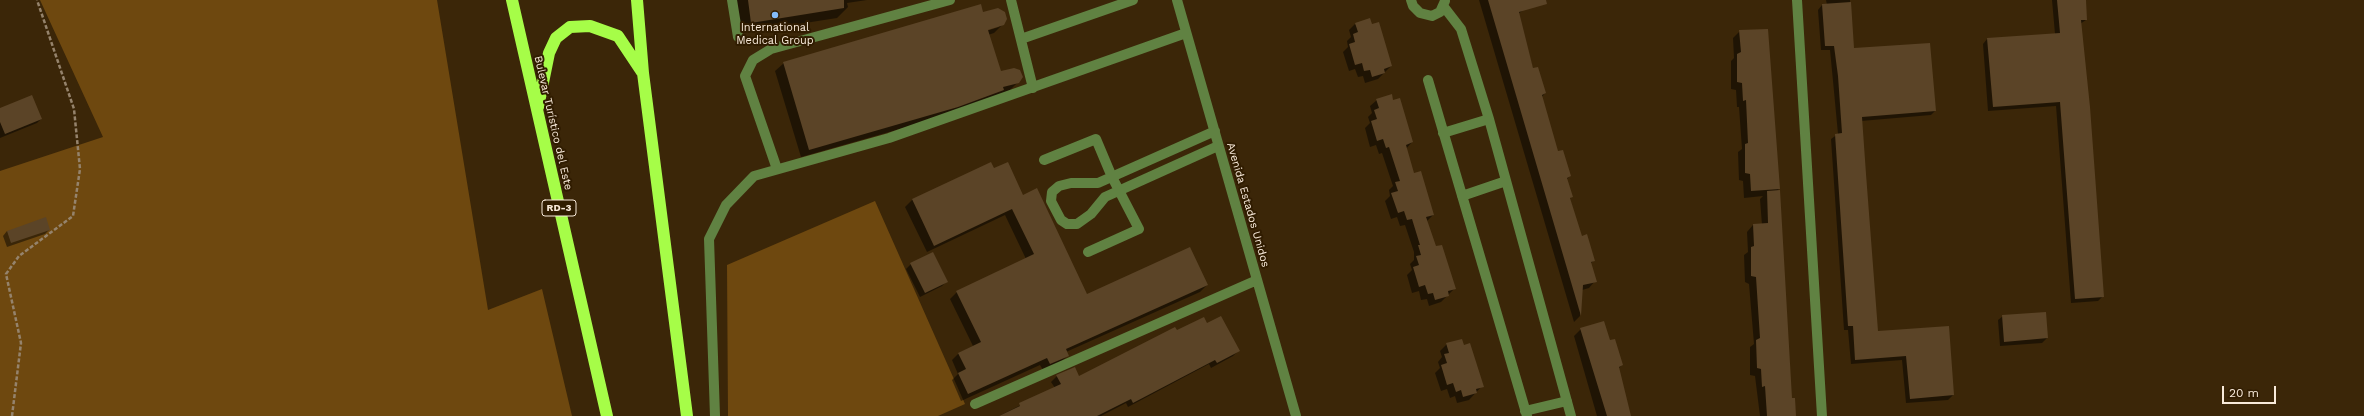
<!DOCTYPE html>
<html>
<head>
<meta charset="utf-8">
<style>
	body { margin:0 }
	#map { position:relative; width:2364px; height:416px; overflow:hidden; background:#3b2608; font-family:"Work Sans",sans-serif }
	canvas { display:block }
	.scale { position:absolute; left:2222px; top:386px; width:54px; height:18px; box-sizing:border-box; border:2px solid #f8eada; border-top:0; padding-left:5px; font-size:12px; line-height:14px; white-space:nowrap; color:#f8eada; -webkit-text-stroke:3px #301c00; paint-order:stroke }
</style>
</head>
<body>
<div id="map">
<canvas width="2364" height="416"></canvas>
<div class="scale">20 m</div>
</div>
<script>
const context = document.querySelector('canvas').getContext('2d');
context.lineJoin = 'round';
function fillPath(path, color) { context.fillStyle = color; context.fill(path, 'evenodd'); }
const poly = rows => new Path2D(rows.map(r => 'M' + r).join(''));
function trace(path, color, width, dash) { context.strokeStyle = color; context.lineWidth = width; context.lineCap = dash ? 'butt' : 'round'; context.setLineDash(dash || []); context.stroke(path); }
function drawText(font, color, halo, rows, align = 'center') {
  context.font = font + ' "Work Sans",sans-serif'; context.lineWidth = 4; context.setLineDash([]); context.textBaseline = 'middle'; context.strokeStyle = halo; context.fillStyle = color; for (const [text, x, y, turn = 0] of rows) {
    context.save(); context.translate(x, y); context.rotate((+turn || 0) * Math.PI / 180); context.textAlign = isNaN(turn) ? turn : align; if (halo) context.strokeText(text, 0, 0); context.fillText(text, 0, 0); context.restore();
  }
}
fillPath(poly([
	[40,0,437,0,488,310,542,289,572,416,0,416,0,171,103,137],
	[875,201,965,404,938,416,728,416,727,265]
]), '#6e480f');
fillPath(poly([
	[736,0,867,0,847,3,848,7,837,18,741,33],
	[1479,0,1518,0,1522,11,1518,14,1533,69,1545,93,1542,97,1557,153,1570,176,1566,180,1571,197,1570,199,1581,237,1594,260,1590,264,1595,281,1589,288,1582,290,1580,316,1574,322],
	[1826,0,1850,0,1853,49,1935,111,1931,115,1861,121,1877,332,1948,327,1953,395,1948,400,1906,403,1902,360,1851,364,1848,330,1844,330,1831,139,1838,134,1833,81,1830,50,1821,50,1818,10,1822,5,1827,5],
	[2052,0,2085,0,2086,20,2080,24,2103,296,2098,301,2071,303,2056,106,1988,111,1983,44,1987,39,2055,34],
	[983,14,1003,24,994,33,988,35,1000,73,1018,82,1009,91,949,115,801,157,775,71,784,63],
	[999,25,999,27,983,32,983,30],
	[1355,24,1391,66,1378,79,1365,83,1363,76,1358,77,1355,69,1349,71,1343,52,1348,47,1347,41,1351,37,1349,30],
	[1740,31,1779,189,1777,191,1791,399,1795,416,1760,416,1755,376,1750,375,1750,347,1754,344,1749,284,1745,282,1744,255,1748,252,1747,232,1753,225,1762,225,1760,199,1763,196,1744,198,1743,181,1739,180,1738,152,1742,149,1739,107,1737,107,1736,90,1731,89,1731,61,1734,58,1733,38],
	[1377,100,1412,142,1406,149,1413,174,1433,215,1427,221,1435,248,1454,289,1441,302,1429,306,1427,299,1421,300,1419,291,1412,293,1407,275,1412,270,1410,264,1414,260,1414,252,1405,225,1400,226,1397,217,1391,219,1385,201,1390,196,1389,190,1393,186,1382,153,1379,154,1376,145,1370,147,1365,128,1370,123,1368,117,1372,113,1370,106],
	[0,109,41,119,37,123,0,138],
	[991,163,994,170,1023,196,1087,295,1207,285,1200,292,1066,352,1068,355,1061,362,1043,370,1040,365,961,401,952,380,958,374,952,360,959,353,973,346,950,299,957,292,1026,259,1005,215,927,252,905,207,912,200],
	[49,230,45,234,7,247,3,236,7,231],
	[911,264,947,281,942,286,920,297,906,269],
	[2045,313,2047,338,2042,343,2000,346,1998,320,2003,316],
	[1207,325,1238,351,1233,356,1211,368,1209,364,1128,407,1126,403,1101,416,999,416,1055,388,1051,382,1057,376,1079,377,1176,332],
	[1581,329,1609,341,1622,365,1618,369,1630,416,1597,416,1574,336],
	[1447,344,1482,386,1469,400,1457,403,1455,396,1450,398,1447,389,1441,391,1435,373,1440,368,1438,362,1442,357,1440,351]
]), '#0007');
fillPath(poly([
	[748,0,844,0,844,8,751,23],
	[1488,0,1546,0,1547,4,1519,12,1533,68,1538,67,1546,93,1542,95,1558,151,1563,150,1571,176,1567,178,1573,197,1570,198,1582,236,1587,234,1595,261,1591,262,1597,282,1583,285,1581,316],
	[2057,0,2086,0,2087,20,2081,20,2090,107,2104,297,2075,299,2060,102,1993,107,1987,38,2060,33],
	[1851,2,1854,48,1930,43,1936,111,1862,117,1866,174,1878,331,1949,326,1954,395,1910,399,1906,356,1855,360,1853,326,1848,326,1835,134,1842,133,1838,76,1834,46,1825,46,1822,4],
	[981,4,983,12,998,8,1005,12,1007,19,1004,25,988,30,1001,71,1014,68,1020,70,1023,77,1019,83,1003,87,1004,90,958,107,809,150,783,62],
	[1370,18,1372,24,1379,22,1392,66,1384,69,1385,73,1372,77,1370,70,1364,71,1362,63,1355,65,1349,44,1355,42,1353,34,1358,32,1355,23],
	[1768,29,1780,189,1751,191,1750,174,1745,173,1745,144,1748,143,1746,100,1743,101,1742,83,1737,82,1737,54,1741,52,1739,30],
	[1392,94,1393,100,1400,98,1413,142,1406,145,1414,173,1421,171,1434,215,1426,217,1436,246,1442,245,1456,289,1448,291,1449,296,1435,300,1433,293,1428,294,1425,285,1419,287,1413,267,1419,265,1416,256,1421,255,1418,245,1420,245,1412,219,1407,220,1404,211,1398,213,1391,193,1398,191,1395,182,1400,181,1389,147,1386,148,1383,139,1377,141,1371,121,1377,119,1374,110,1379,108,1376,99],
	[32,95,42,119,5,134,0,122,0,108],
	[991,162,994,168,1008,162,1023,195,1037,188,1087,294,1190,247,1208,285,1066,349,1069,356,1050,364,1047,358,968,394,958,373,966,369,958,353,981,342,956,291,1034,254,1012,209,934,246,912,199],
	[1780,190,1792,398,1795,398,1796,416,1767,416,1765,386,1762,387,1761,369,1757,368,1756,340,1760,338,1756,277,1751,276,1751,247,1754,246,1753,224,1768,223,1767,191],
	[46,217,50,230,11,243,7,231],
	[933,252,948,282,925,293,910,263],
	[2046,312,2048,338,2004,342,2002,315],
	[1221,316,1240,351,1217,363,1215,360,1133,403,1131,399,1097,416,999,416,1020,406,1019,403,1061,384,1056,375,1075,367,1079,376,1175,327,1177,330,1204,317,1207,323],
	[1604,321,1610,340,1615,339,1623,365,1619,367,1631,416,1607,416,1580,328],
	[1462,339,1464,345,1470,343,1484,387,1476,389,1477,393,1463,397,1461,390,1456,392,1453,383,1447,385,1441,365,1447,363,1444,354,1449,353,1446,343]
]), '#5b4427');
trace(poly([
	[12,416,21,343,6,274,19,256,73,216,80,169,74,109,37,0]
]), '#95836c', 2.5, [4, 2]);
trace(poly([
	[732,0,738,37],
	[1011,0,1033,88],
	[1177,0,1296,416],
	[1411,0,1413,6,1420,13,1432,16,1440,12,1445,1],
	[1797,0,1822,416],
	[1444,7,1461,29,1489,119,1571,416],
	[1021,39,1133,0],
	[1428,80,1527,416],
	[1215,131,1098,183,1071,183,1059,186,1052,192,1051,201,1061,220,1067,224,1077,224,1091,214,1105,197,1218,146],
	[1443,133,1489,119],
	[1044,160,1096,139,1112,177,1139,229,1088,252],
	[777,169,745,76,753,60,771,49,950,0],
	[1462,196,1506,181],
	[975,404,1257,280],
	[1525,411,1567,401],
	[715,416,709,239,726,205,754,176,889,138,1186,33]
]), '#608242', 10);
trace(poly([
	[512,0,607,416],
	[637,0,643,73,687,416],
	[538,107,549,53,556,38,570,27,590,26,618,36,642,72]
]), '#a6fd48', 12);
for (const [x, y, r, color] of [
	[775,15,4,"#84bcfb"]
]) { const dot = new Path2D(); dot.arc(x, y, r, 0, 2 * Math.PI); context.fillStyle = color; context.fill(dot); trace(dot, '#301c00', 1.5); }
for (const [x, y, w] of [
	[559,208,34]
]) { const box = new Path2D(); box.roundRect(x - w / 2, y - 8, w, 16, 3); context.fillStyle = '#301c00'; context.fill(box); trace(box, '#f8eada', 1); }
drawText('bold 10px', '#f8eada', null, [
	["RD-3",559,208]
]);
drawText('11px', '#f8eada', '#301c00', [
	["International",775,28],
	["Medical Group",775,41]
]);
drawText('11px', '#f8eada', '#301c00', [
	["Bulevar Turístico del Este",553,123,77],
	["Avenida Estados Unidos",1248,205,74]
]);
</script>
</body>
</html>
